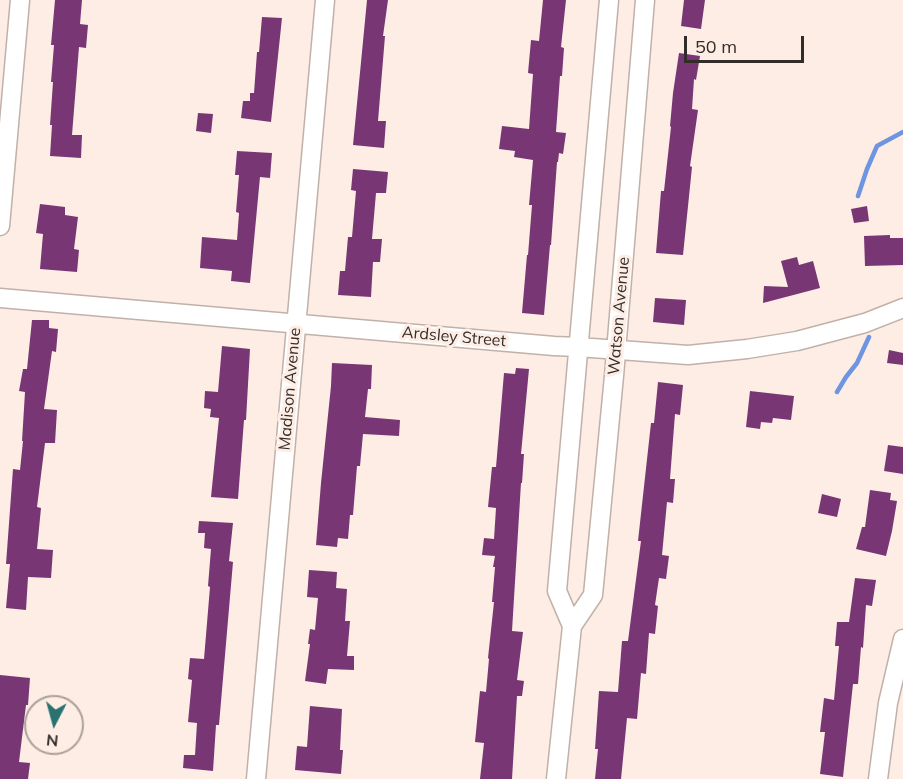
<!DOCTYPE html>
<html>
<head>
<meta charset="utf-8">
<style>
	body { margin:0 }
	#map { position:relative; width:903px; height:779px; overflow:hidden; background:#fdede4; font-family:Mulish,sans-serif }
	canvas { display:block }
	.north { position:absolute; left:24px; top:695px; width:60px; height:60px; box-sizing:border-box; background:#fdede4; border:2px solid #aca09a; border-radius:50%; rotate:186deg; font-size:16px; font-weight:700; line-height:24px; text-align:center; color:#332d2a }
	.north::after { content:''; display:block; margin:auto; width:21px; height:27px; background:#287372; clip-path:polygon(50% 0,100% 100%,50% 72%,0 100%) }
	.scale { position:absolute; left:684px; top:36px; width:120px; height:27px; box-sizing:border-box; border:3px solid #332d2a; border-top:0; padding-left:8px; font-size:18px; line-height:21px; white-space:nowrap; color:#332d2a; -webkit-text-stroke:4px #fdede4; paint-order:stroke }
</style>
</head>
<body>
<div id="map">
<canvas width="903" height="779"></canvas>
<div class="north">N</div>
<div class="scale">50 m</div>
</div>
<script>
const context = document.querySelector('canvas').getContext('2d');
context.lineJoin = 'round';
const poly = rows => new Path2D(rows.map(r => 'M' + r).join(''));
function trace(path, color, width, dash) { context.strokeStyle = color; context.lineWidth = width; context.lineCap = dash ? 'butt' : 'round'; context.setLineDash(dash || []); context.stroke(path); }
function fillPath(path, color) { context.fillStyle = color; context.fill(path, 'evenodd'); }
function drawText(font, color, halo, rows, align = 'center') {
  context.font = font + ' Mulish,sans-serif'; context.lineWidth = 6; context.setLineDash([]); context.textBaseline = 'middle'; context.strokeStyle = halo; context.fillStyle = color; for (const [text, x, y, turn = 0] of rows) {
    context.save(); context.translate(x, y); context.rotate((+turn || 0) * Math.PI / 180); context.textAlign = isNaN(turn) ? turn : align; if (halo) context.strokeText(text, 0, 0); context.fillText(text, 0, 0); context.restore();
  }
}
trace(poly([
	[858,196,867,169,877,146,903,132],
	[837,392,846,377,857,363,869,337]
]), '#6f94e0', 4.5);
fillPath(poly([
	[55,0,82,0,80,24,88,25,86,48,79,47,72,135,82,135,81,158,50,156,52,125,50,125,53,82,51,82,54,45,51,45],
	[367,0,388,0,383,36,385,36,378,121,386,121,384,148,353,145],
	[543,0,566,0,561,47,564,48,562,76,560,76,556,132,566,133,563,154,559,153,558,162,557,162,551,245,550,245,544,315,522,313,527,255,528,255,532,205,529,205,533,160,514,157,515,151,499,149,502,126,529,129,533,74,528,73,531,40,539,41],
	[684,0,705,0,701,29,681,26],
	[262,17,282,18,271,122,241,118,243,101,250,101,250,93,254,93,257,52,259,52],
	[679,53,700,56,696,80,694,79,692,109,698,110,690,166,692,167,683,255,656,253,661,191,664,191,671,127,670,126,673,93],
	[198,113,213,114,211,133,196,131],
	[237,151,272,153,270,178,260,177,250,283,231,281,232,271,200,268,202,237,237,240,239,213,236,212,239,175,235,175],
	[353,169,388,172,386,193,376,193,372,239,382,239,380,262,373,262,371,297,338,295,340,271,345,271,348,237,352,237,356,191,351,190],
	[40,204,65,207,65,215,78,217,74,249,79,250,77,272,40,269,43,234,36,233],
	[867,206,869,221,854,223,851,209],
	[890,235,890,238,903,238,903,265,865,266,864,236],
	[797,257,799,265,813,261,820,288,763,303,764,286,788,287,781,261],
	[655,298,686,300,684,325,653,322],
	[32,320,49,320,49,328,58,329,56,352,52,351,44,409,57,410,55,443,45,443,37,507,41,508,37,549,53,550,51,578,28,577,26,610,6,608,10,564,6,564,13,469,20,470,23,441,22,441,25,392,19,391,23,369,27,369],
	[222,346,250,349,246,420,244,420,238,499,211,497,219,418,210,417,211,409,204,408,205,391,218,392],
	[889,350,903,353,903,365,887,363],
	[332,363,372,365,371,389,368,389,365,417,400,420,399,436,363,434,360,466,357,466,353,515,350,515,348,539,338,538,337,547,316,545,321,483,331,386],
	[516,368,529,369,521,454,524,454,522,483,521,483,512,631,523,632,517,680,524,681,522,696,517,696,512,779,480,779,484,743,475,742,480,691,486,692,489,659,488,658,494,602,492,602,495,567,493,567,495,556,482,555,484,538,494,539,496,508,488,507,492,467,496,467,504,373,515,374],
	[658,382,683,385,680,415,675,414,670,479,675,479,673,503,667,502,662,555,669,556,666,579,659,578,655,605,658,606,655,634,649,633,646,674,641,673,637,719,627,718,621,779,595,779,598,749,595,749,599,691,618,692,622,641,628,641,641,541,638,541,651,423,654,423],
	[750,391,794,396,791,420,773,418,772,423,761,422,760,429,746,427],
	[888,445,903,447,903,474,884,471],
	[870,490,891,493,890,500,897,501,892,531,886,556,856,549,862,527,865,527],
	[822,494,841,499,837,517,818,513],
	[199,521,233,523,229,561,233,562,219,725,216,725,213,771,183,768,184,755,195,755,197,723,188,722,192,680,188,679,190,658,204,659,210,587,208,586,211,549,204,548,205,533,198,533],
	[309,570,337,572,336,588,347,589,345,621,350,621,347,656,354,656,354,670,328,669,326,684,305,681,310,644,308,644,310,629,315,630,318,598,307,597],
	[855,578,876,580,872,606,866,605,863,648,861,647,858,684,853,684,843,777,820,774,825,732,820,732,824,698,834,700,839,646,835,646,837,622,849,622],
	[0,675,30,678,28,705,26,705,19,762,30,763,28,779,0,779],
	[310,706,342,709,340,750,343,750,341,774,295,770,297,746,307,747]
]), '#783774');
const minor = poly([
	[0,226,20,0],
	[0,298,554,346,578,347,688,355,747,349,797,341,865,323,903,308],
	[572,626,557,591,609,0],
	[256,779,325,0],
	[556,779,572,626,593,595,614,376,645,0],
	[878,779,888,703,903,639]
]);
trace(minor, '#c0b1a9', 21);
trace(minor, '#fff', 18);
drawText('16px', '#332d2a', '#fdede4', [
	["Watson Avenue",619,316,-85],
	["Ardsley Street",454,337,5],
	["Madison Avenue",290,389,-85]
]);
</script>
</body>
</html>
